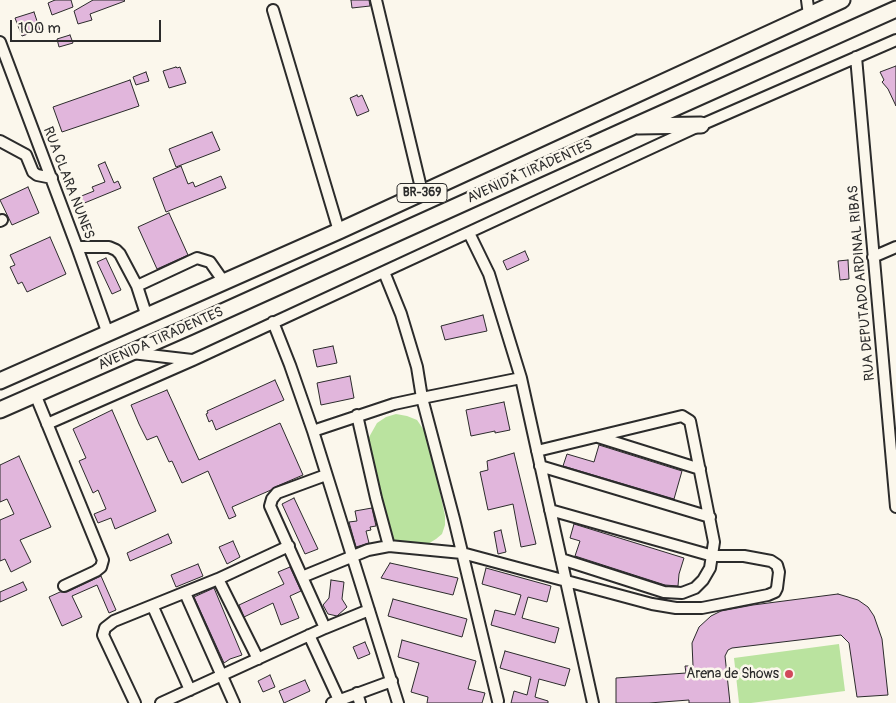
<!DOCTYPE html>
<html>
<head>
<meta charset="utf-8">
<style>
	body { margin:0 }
	#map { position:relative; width:896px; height:703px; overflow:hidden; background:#fbf7ec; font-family:Pangolin,sans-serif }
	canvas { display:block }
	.scale { position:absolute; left:10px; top:20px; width:151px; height:22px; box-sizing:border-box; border:2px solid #2b2b2b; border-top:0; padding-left:6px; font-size:15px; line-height:18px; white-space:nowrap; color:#2b2b2b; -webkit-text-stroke:4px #fbf7ec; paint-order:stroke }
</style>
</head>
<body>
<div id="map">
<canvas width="896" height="703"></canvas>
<div class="scale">100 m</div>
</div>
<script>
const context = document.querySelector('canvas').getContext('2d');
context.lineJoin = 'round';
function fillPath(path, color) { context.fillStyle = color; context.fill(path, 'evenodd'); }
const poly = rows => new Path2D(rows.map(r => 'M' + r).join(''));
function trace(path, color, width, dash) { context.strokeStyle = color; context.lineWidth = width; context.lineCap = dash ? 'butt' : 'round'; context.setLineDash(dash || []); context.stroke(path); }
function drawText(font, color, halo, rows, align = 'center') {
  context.font = font + ' Pangolin,sans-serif'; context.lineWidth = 5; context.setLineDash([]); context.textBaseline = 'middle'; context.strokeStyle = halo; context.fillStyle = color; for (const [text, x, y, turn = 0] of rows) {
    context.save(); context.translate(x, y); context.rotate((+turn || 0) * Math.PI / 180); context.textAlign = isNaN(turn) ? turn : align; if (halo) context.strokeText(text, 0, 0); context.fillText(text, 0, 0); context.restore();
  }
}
fillPath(poly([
	[396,414,407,416,417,420,428,436,445,516,445,525,442,534,436,539,423,547,398,543,393,539,387,531,368,448,368,439,377,423,386,417],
	[839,644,845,691,751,703,739,703,734,658]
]), '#bae39f');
const building = poly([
	[55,0,71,0,73,7,52,15,48,3,55,0],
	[93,0,124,0,125,1,90,14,92,20,78,24,74,11,93,0],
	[351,0,369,0,370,6,352,8,351,0],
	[34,12,40,30,22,36,15,18,34,12],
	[70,35,73,43,59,47,57,39,70,35],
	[896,66,896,106,888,89,882,82,884,80,880,72,896,66],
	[176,67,177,68,180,67,186,83,169,88,163,71,176,67],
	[146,72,149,81,136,85,133,77,146,72],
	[130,80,139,106,62,132,53,107,130,80],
	[357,95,358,97,362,95,369,111,357,116,350,98,357,95],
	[212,132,220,150,176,167,169,149,212,132],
	[105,162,114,183,118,181,121,188,82,204,79,197,94,191,92,187,105,182,98,165,105,162],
	[181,166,188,184,193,182,195,187,221,176,226,188,166,212,153,178,181,166],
	[28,187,39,213,12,225,0,200,28,187],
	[169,213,188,255,157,269,138,227,169,213],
	[50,237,66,274,27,292,22,282,18,284,10,267,15,265,10,255,50,237],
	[525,251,529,260,507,270,503,261,525,251],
	[106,258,121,290,112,294,97,262,106,258],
	[848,260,849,279,840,280,838,261,848,260],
	[483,315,487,331,445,340,441,326,483,315],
	[333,346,337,363,317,367,313,350,333,346],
	[350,376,354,398,321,405,317,383,350,376],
	[275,380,284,400,216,430,212,420,209,422,206,414,208,413,207,411,275,380],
	[167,390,199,460,280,423,303,475,275,487,271,490,232,507,236,516,229,519,208,471,182,483,172,461,169,462,157,436,147,440,139,424,131,405,167,390],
	[504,402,510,430,495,433,495,431,471,436,466,410,504,402],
	[112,410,156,511,115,529,111,518,98,523,94,514,106,509,98,490,93,493,79,461,86,458,73,429,112,410],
	[599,445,682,471,674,499,563,466,567,454,594,462,599,445],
	[514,453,536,544,521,547,513,504,488,510,480,472,488,470,487,461,514,453],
	[19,456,51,527,20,540,31,562,11,572,5,559,0,561,0,520,14,514,7,499,0,502,0,465,19,456],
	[294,498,318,549,305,554,282,504,294,498],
	[372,508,376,526,370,527,371,530,366,531,369,543,356,547,349,522,357,521,355,511,372,508],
	[574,524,684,558,679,574,678,586,665,585,575,556,580,541,570,538,574,524],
	[501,530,506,552,498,554,494,532,501,530],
	[168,534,172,543,130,561,127,553,168,534],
	[233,541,240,557,227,564,219,547,233,541],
	[390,563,458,578,453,595,381,578,390,563],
	[198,564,203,576,176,587,171,575,198,564],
	[290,567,301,591,290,596,299,618,281,625,273,603,244,617,239,605,284,584,278,572,290,567],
	[486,568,551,586,547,602,528,597,522,618,559,628,555,643,491,625,495,610,515,615,521,595,482,584,486,568],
	[101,576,116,610,109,613,97,585,72,596,82,617,62,626,49,597,60,592,67,592,101,576],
	[331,580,344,582,342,599,347,607,337,616,328,614,323,605,329,598,331,580],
	[23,582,27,590,0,602,0,592,23,582],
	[214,588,242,655,230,659,224,663,194,597,214,588],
	[838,594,858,600,868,607,874,616,882,639,888,695,857,697,849,643,841,635,732,648,728,650,725,656,730,703,689,703,689,700,649,703,616,703,616,678,686,673,685,666,693,666,692,643,699,627,711,616,721,611,753,605,838,594],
	[393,599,467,619,462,637,388,616,393,599],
	[402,640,476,661,468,689,485,693,482,703,427,703,428,697,411,692,419,663,398,657,402,640],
	[365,642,370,654,358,659,353,647,365,642],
	[505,651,570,669,565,686,539,679,535,697,548,701,548,703,511,703,514,691,527,695,531,677,500,668,505,651],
	[270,675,275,687,263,692,258,681,270,675],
	[305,680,310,691,284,703,279,691,305,680]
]);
fillPath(building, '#e1b6dc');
trace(building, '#2b2b2b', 1);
const minor = poly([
	[376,0,422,192],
	[807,0,809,15],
	[273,10,339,231],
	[0,42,77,247,108,334],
	[856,57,896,507],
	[0,141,26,155,33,172,37,175,52,178],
	[0,221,2,220],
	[469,233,489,274,521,378,593,703],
	[77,247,109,247,116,250,120,254,137,286,147,317],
	[873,257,896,247],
	[384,272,401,314,417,367,422,398,394,404,313,431,398,703],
	[137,286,197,258,210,262,224,282],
	[273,322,290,365,313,431],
	[132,353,192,360],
	[35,394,103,560,101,567,96,571,64,586],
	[357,415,376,498,389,546],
	[47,424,193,360,701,125,896,40],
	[598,437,700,469],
	[537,451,682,416,690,421,714,542,710,568,703,580,695,588,682,593,664,592,561,559],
	[540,466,710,517],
	[302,577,368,550,389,546,462,553,652,604,676,608,702,608,768,595,775,592,777,588,779,572,777,565,771,561,744,556,713,556,550,510],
	[218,579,258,659],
	[185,593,234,703],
	[153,607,190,690],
	[325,628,369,610],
	[309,635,339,700],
	[357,693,360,703],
	[498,701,454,519,422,398,521,378],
	[135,703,103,635,105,628,114,621,218,579,289,546],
	[161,703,325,628,270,506,272,499,277,493,326,475],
	[332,703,392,681]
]);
const highway = poly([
	[638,126,701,125],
	[0,381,339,231,842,0],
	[0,410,189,327,632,127,896,9]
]);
trace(minor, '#2b2b2b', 14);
trace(highway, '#2b2b2b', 19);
trace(minor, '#fbf7ec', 10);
trace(highway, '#fbf7ec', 15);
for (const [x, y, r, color] of [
	[789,674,5,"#d1495b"]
]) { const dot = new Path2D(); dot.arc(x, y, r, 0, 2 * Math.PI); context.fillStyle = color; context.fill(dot); trace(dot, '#fbf7ec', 2); }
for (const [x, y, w] of [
	[422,193,50]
]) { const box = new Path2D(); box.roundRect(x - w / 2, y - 9.5, w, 19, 4); context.fillStyle = '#fbf7ec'; context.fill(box); trace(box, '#2b2b2b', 1); }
drawText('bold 12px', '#2b2b2b', null, [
	["BR-369",422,193]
]);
drawText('14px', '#2b2b2b', '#fbf7ec', [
	["AVENIDA TIRADENTES",530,172,-24],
	["RUA CLARA NUNES",68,183,69],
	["RUA DEPUTADO ARDINAL RIBAS",862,283,-95],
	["AVENIDA TIRADENTES",161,339,-24]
]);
drawText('14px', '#2b2b2b', '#fbf7ec', [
	["Arena de Shows",779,674]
], 'right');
</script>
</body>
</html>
